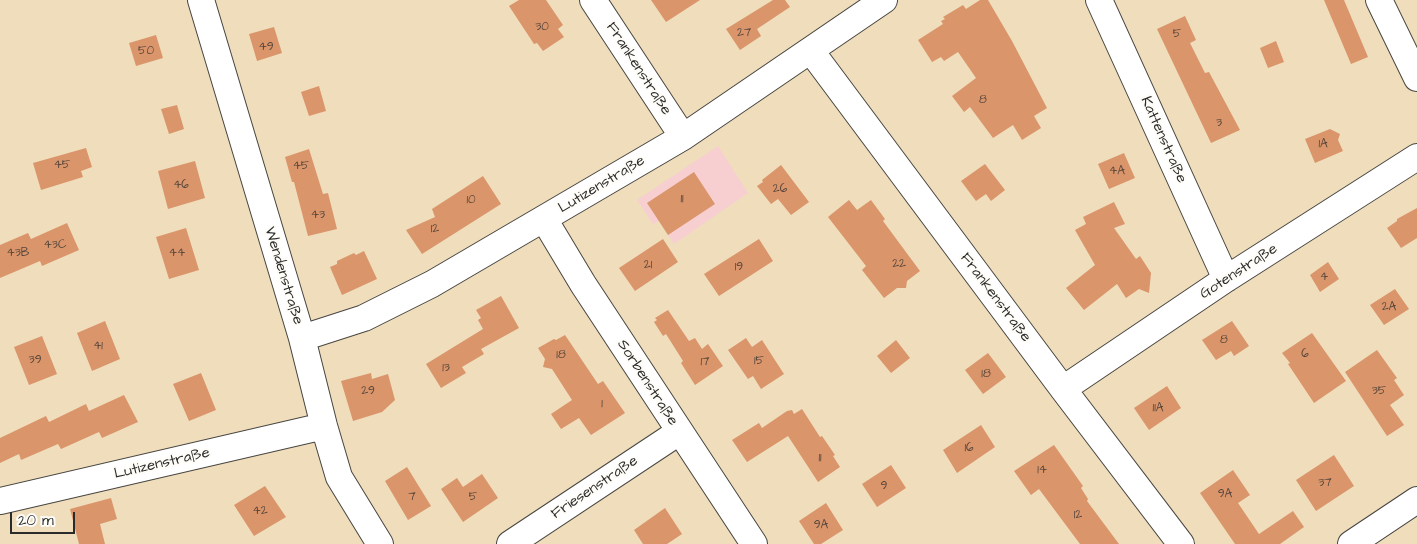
<!DOCTYPE html>
<html>
<head>
<meta charset="utf-8">
<style>
	body { margin:0 }
	#map { position:relative; width:1417px; height:544px; overflow:hidden; background:#efddbc; font-family:"Architects Daughter",sans-serif }
	canvas { display:block }
	.scale { position:absolute; left:10px; top:512px; width:65px; height:22px; box-sizing:border-box; border:2px solid #2b2b2b; border-top:0; padding-left:6px; font-size:15px; line-height:18px; white-space:nowrap; color:#2b2b2b; -webkit-text-stroke:4px #fdfcf7; paint-order:stroke }
</style>
</head>
<body>
<div id="map">
<canvas width="1417" height="544"></canvas>
<div class="scale">20 m</div>
</div>
<script>
const context = document.querySelector('canvas').getContext('2d');
context.lineJoin = 'round';
function fillPath(path, color) { context.fillStyle = color; context.fill(path, 'evenodd'); }
const poly = rows => new Path2D(rows.map(r => 'M' + r).join(''));
function trace(path, color, width, dash) { context.strokeStyle = color; context.lineWidth = width; context.lineCap = dash ? 'butt' : 'round'; context.setLineDash(dash || []); context.stroke(path); }
function drawText(font, color, halo, rows, align = 'center') {
  context.font = font + ' "Architects Daughter",sans-serif'; context.lineWidth = 4; context.setLineDash([]); context.textBaseline = 'middle'; context.strokeStyle = halo; context.fillStyle = color; for (const [text, x, y, turn = 0] of rows) {
    context.save(); context.translate(x, y); context.rotate((+turn || 0) * Math.PI / 180); context.textAlign = isNaN(turn) ? turn : align; if (halo) context.strokeText(text, 0, 0); context.fillText(text, 0, 0); context.restore();
  }
}
fillPath(poly([
	[718,146,748,193,674,244,659,221,653,224,637,200]
]), '#f7cfd1');
fillPath(poly([
	[519,0,546,0,563,25,558,29,564,37,543,51,537,43,534,44,509,6],
	[651,0,700,0,666,22],
	[773,0,785,0,790,7,757,29,761,36,740,50,726,29],
	[980,0,988,0,1012,41,1047,108,1034,116,1041,128,1022,140,1013,125,993,138,970,107,964,112,952,96,976,78,958,52,944,61,941,57,932,62,918,40,943,24,941,21,945,19,943,17,963,5,966,9],
	[1324,0,1344,0,1368,57,1351,64],
	[1185,16,1196,40,1190,43,1205,73,1209,72,1240,130,1211,143,1157,29],
	[274,27,282,53,257,61,249,34],
	[156,35,163,58,136,66,129,43],
	[1276,41,1284,62,1268,68,1260,48],
	[319,86,326,111,309,116,301,92],
	[177,105,184,129,169,134,161,109],
	[1330,129,1340,134,1338,140,1343,151,1315,163,1305,139],
	[86,148,92,167,81,171,83,177,41,190,33,163],
	[309,149,323,194,328,193,337,229,308,236,294,182,292,182,285,157],
	[1124,153,1135,178,1109,189,1098,164],
	[195,161,205,198,168,209,158,171],
	[985,164,1005,190,991,201,986,194,976,201,961,181],
	[781,165,809,202,791,215,778,199,771,204,757,186,763,182,762,180],
	[694,172,715,204,668,235,647,203],
	[483,176,501,204,422,254,406,230,435,217,432,209],
	[849,200,857,210,871,200,885,219,883,221,920,271,907,281,906,288,897,288,884,298,862,270,866,266,828,217],
	[1114,202,1125,224,1114,228,1136,259,1140,256,1151,273,1149,293,1139,289,1126,298,1117,284,1084,310,1066,288,1095,265,1075,230,1086,224,1083,217],
	[1417,208,1417,238,1401,248,1387,228,1397,221,1397,219],
	[67,223,79,250,42,266,40,261,0,278,0,245,28,233,31,239],
	[186,228,199,270,169,279,156,237],
	[663,239,678,262,635,291,619,268],
	[759,239,773,261,719,296,704,274],
	[364,251,377,279,342,295,330,267,337,264,337,261,354,253,356,255],
	[1328,262,1339,279,1320,292,1310,275],
	[1395,289,1409,309,1384,325,1370,305],
	[501,296,519,328,481,349,484,354,462,367,466,373,441,388,426,364,483,329,478,320,481,318,476,310],
	[668,310,689,341,695,338,702,349,708,344,723,366,695,385,681,363,683,361,666,334,663,336,654,322,657,320,655,318],
	[105,321,120,359,92,371,77,333],
	[1232,321,1249,346,1234,356,1231,351,1216,360,1202,340],
	[1312,333,1346,381,1314,403,1288,364,1290,363,1282,353],
	[565,335,598,384,603,381,625,413,591,435,579,418,561,429,551,414,572,400,552,369,543,367,545,359,538,348,554,339,556,340],
	[42,336,57,374,29,385,14,347],
	[746,338,752,347,762,340,784,374,761,389,753,376,748,379,728,350],
	[896,340,910,358,891,373,877,356],
	[1377,350,1397,378,1394,380,1404,395,1390,405,1404,425,1387,436,1345,372],
	[988,353,1006,377,983,394,965,370],
	[201,373,216,410,189,421,173,384],
	[371,373,372,379,388,374,395,400,382,412,353,421,341,381],
	[1167,386,1181,408,1149,430,1134,408],
	[124,395,138,422,102,438,99,432,61,449,58,444,21,460,19,454,0,463,0,438,46,416,49,422,86,404,89,411],
	[802,409,820,437,822,436,835,455,833,456,840,467,818,482,788,436,747,462,732,440,759,423,762,428,787,411,792,410,794,414],
	[981,425,995,447,957,473,943,450],
	[1054,445,1083,486,1081,488,1088,499,1087,501,1119,544,1080,544,1039,489,1031,495,1014,471],
	[1334,455,1354,486,1316,511,1296,480],
	[891,465,906,488,877,507,862,484],
	[407,467,431,506,408,520,385,481],
	[1233,470,1250,495,1238,503,1259,534,1293,511,1304,527,1280,544,1235,544,1200,493],
	[482,474,498,498,463,522,441,489,457,478,463,487],
	[265,486,286,517,254,536,234,505],
	[111,498,117,519,100,524,105,544,79,544,70,509],
	[826,503,843,530,821,544,814,544,799,521],
	[665,508,682,534,667,544,643,544,634,530]
]), '#da956b');
const street = poly([
	[201,0,302,338,324,426,339,477,380,544],
	[593,0,683,137],
	[1099,0,1226,279],
	[1379,0,1417,78],
	[811,51,1063,389,1181,544],
	[544,219,583,284,754,544],
	[302,338,364,318,432,284,683,137,884,0],
	[1063,389,1226,279,1417,157],
	[0,501,324,426],
	[510,544,679,432],
	[1351,544,1417,500]
]);
trace(street, '#484641', 28);
trace(street, '#fff', 26);
drawText('12px', '#57463b', null, [
	["30",542,27],
	["27",744,33],
	["5",1177,34],
	["49",266,47],
	["50",146,51],
	["8",983,100],
	["3",1219,123],
	["1A",1323,144],
	["45",62,165],
	["45",301,166],
	["4A",1117,171],
	["46",181,185],
	["26",780,189],
	["11",682,199],
	["10",471,200],
	["43",318,215],
	["12",435,229],
	["43C",55,245],
	["43B",18,253],
	["44",177,253],
	["22",899,264],
	["21",648,265],
	["19",739,267],
	["4",1324,277],
	["2A",1389,307],
	["8",1224,340],
	["41",98,346],
	["6",1305,354],
	["18",561,355],
	["39",35,360],
	["15",759,361],
	["17",705,362],
	["13",446,368],
	["18",986,374],
	["29",368,391],
	["35",1379,391],
	["1",602,404],
	["11A",1158,408],
	["16",969,448],
	["11",820,458],
	["14",1042,470],
	["37",1325,483],
	["9",884,486],
	["9A",1225,494],
	["7",412,497],
	["5",473,497],
	["42",260,511],
	["12",1078,515],
	["9A",821,525]
]);
drawText('15px', '#2b2b2b', '#fdfcf7', [
	["Frankenstraße",638,69,57],
	["Kattenstraße",1163,140,66],
	["Lutizenstraße",602,185,-31],
	["Gotenstraße",1239,272,-33],
	["Wendenstraße",283,276,73],
	["Frankenstraße",995,298,53],
	["Sorbenstraße",647,383,57],
	["Lutizenstraße",162,464,-13],
	["Friesenstraße",595,488,-34]
]);
</script>
</body>
</html>
